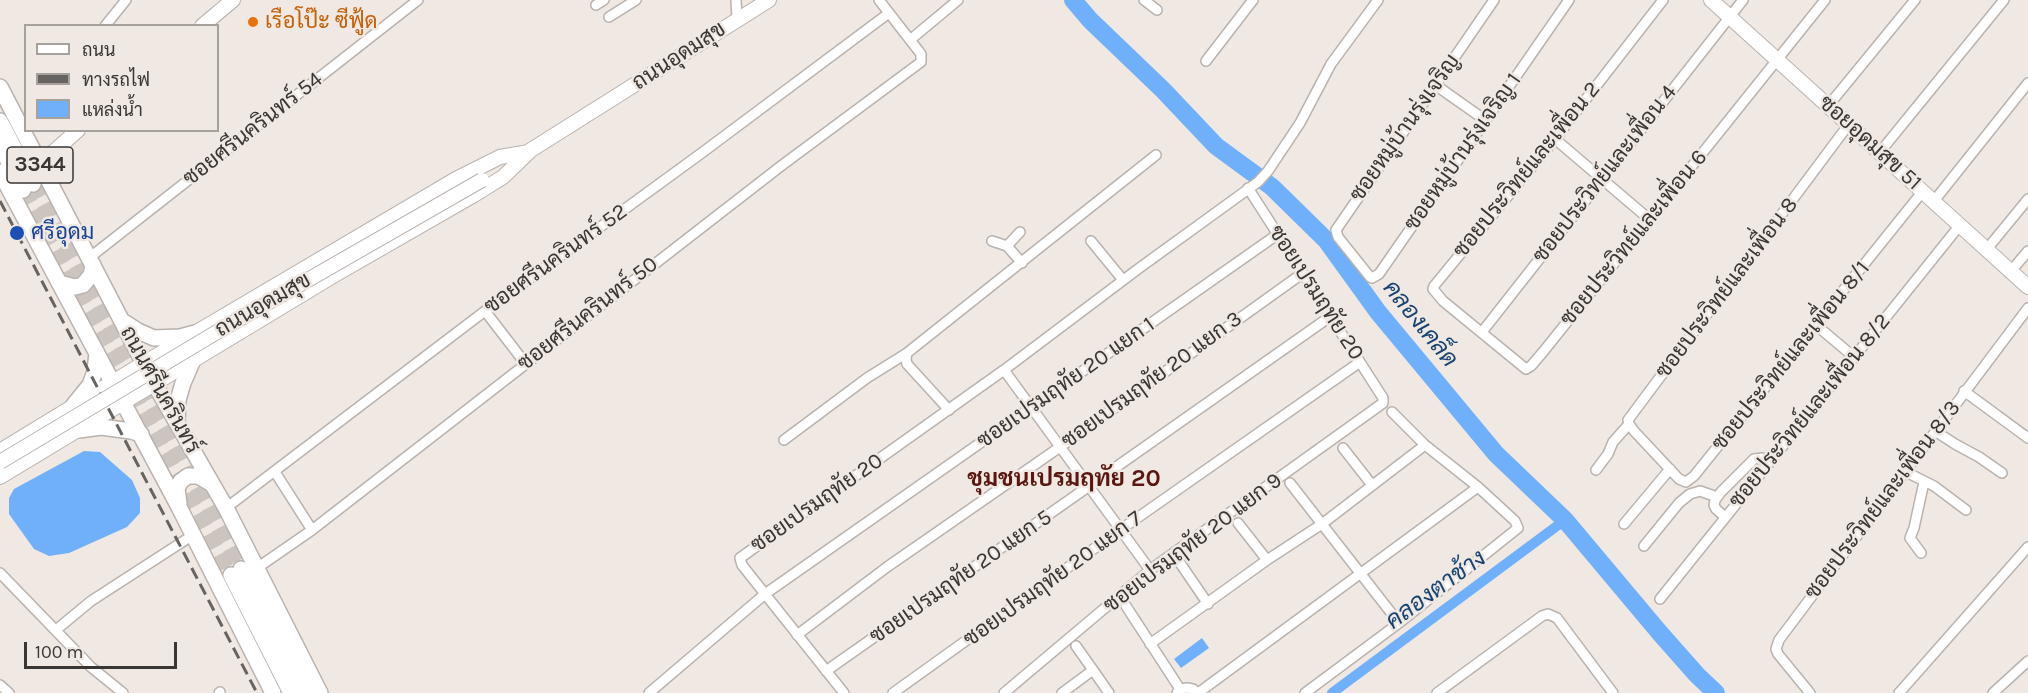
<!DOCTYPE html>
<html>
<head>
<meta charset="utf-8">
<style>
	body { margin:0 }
	#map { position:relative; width:2028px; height:693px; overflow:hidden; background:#f0e8e2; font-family:Karla,Sarabun,sans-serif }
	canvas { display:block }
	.legend { position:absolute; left:24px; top:24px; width:195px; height:108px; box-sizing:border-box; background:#f0e8e2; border:2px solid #a7a19c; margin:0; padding:8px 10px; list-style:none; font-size:18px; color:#393634 }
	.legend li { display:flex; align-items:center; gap:12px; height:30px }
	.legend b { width:30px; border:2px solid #a7a19c }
	.scale { position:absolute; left:24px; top:642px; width:153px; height:27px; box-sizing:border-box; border:3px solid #393634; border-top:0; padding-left:8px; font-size:18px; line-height:21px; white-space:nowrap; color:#393634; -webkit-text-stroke:4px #f0e8e2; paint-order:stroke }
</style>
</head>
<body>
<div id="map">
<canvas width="2028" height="693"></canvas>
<ul class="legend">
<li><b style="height:8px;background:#fff"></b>ถนน</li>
<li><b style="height:8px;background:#676360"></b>ทางรถไฟ</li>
<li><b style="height:16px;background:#70b0fb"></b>แหล่งน้ำ</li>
</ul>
<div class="scale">100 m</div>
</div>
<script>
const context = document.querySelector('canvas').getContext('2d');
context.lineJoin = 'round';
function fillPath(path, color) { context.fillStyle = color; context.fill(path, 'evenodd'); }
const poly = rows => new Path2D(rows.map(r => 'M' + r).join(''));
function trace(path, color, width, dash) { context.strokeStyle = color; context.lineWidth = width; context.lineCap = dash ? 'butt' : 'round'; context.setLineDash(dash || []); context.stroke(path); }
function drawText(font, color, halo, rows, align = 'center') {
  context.font = font + ' Karla,Sarabun,sans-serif'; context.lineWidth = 5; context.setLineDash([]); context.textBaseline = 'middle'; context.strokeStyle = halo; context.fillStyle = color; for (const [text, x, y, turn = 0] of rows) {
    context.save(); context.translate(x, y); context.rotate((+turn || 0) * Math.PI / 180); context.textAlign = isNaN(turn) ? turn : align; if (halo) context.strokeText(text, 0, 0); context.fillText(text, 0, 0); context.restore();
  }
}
fillPath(poly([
	[84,451,100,452,132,480,140,498,140,513,127,527,69,553,49,556,34,549,9,514,9,498,14,489],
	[1202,638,1209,648,1181,668,1174,659]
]), '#70b0fb');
trace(poly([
	[1332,693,1565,520]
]), '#70b0fb', 10);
trace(poly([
	[1073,0,1090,20,1163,90,1216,146,1272,187,1326,240,1378,312,1496,454,1565,520,1659,632,1697,675,1716,693]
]), '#70b0fb', 18);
trace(poly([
	[33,184,241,569],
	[23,190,231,575]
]), '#cbc4bf', 15, [15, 8]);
const street = poly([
	[736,0,737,18],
	[1144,0,1157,10],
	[1494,0,1336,230,1338,237,1370,277,1372,278,1379,274,1569,0],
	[1663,0,1555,139,1434,286,1433,289,1443,301,1526,369,1531,366,1543,352,1825,0],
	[596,5,604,0],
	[609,17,636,0],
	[105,26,126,0],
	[910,40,958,0],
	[1206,61,1253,0],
	[1434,84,1485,120],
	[1828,106,1915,0],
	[1849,124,1628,420,1629,424,1634,431,1679,479,1686,482,1694,476,1923,191],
	[1555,139,1649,219],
	[1880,152,2004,0],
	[1934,201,2028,83],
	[992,241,1007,246,1022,263],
	[1091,241,1123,280],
	[1007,246,1020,232],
	[1987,249,2028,199],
	[89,258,418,0],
	[2011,271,2028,251],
	[485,311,525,363],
	[1816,325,1854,357],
	[1482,332,1743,0],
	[1004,370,1150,570],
	[1964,391,2028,438],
	[949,410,907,364,906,359,907,353,1156,155],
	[1935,431,1955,444,1979,457,2002,473],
	[784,440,867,378,907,353],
	[1343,448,1372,485],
	[1596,470,1608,454,1613,442,1629,424],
	[1904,471,1934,486,1966,510],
	[275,472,312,530],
	[1290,483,1399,623],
	[226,508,485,311,703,152,889,13],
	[1725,517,1716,509,1714,505,1715,500,1721,492,1754,459,1762,458,1770,460],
	[1238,523,1267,560],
	[1624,524,1670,469],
	[1644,546,1679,503,1690,494,1700,491,1717,497],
	[1921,553,1910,538,1914,528,1924,482],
	[1180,563,1208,604],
	[257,568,312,530,781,166,921,62,921,54,879,0],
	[0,573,91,667,123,693],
	[1660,599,1960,225],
	[1126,606,1180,689],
	[56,630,91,601,193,535],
	[797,635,887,567,1060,447,1303,273],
	[1150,644,1267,560,1322,524,1425,445],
	[1076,646,1093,670],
	[826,671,1331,316],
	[0,685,9,693],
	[219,693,220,692],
	[649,693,765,594,1278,234],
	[844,693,765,594,742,565,740,558,1004,370,1138,269,1258,182,1268,171,1300,123,1331,64,1378,0],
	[893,693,1120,530,1360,362],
	[1004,693,1150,570,1383,403,1383,398,1248,188],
	[1062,693,1093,670,1109,693],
	[1177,693,1180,689,1187,688,1193,689,1197,693],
	[1198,693,1478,487],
	[1305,693,1399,623,1518,528,1515,521,1478,487,1425,445,1392,412],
	[1437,693,1542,616,1548,614,1557,618,1613,693],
	[1810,693,1778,654,1776,649,1779,640,2028,308],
	[1899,693,2028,547],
	[1993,693,2028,661]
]);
const secondary = poly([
	[1711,0,2028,287],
	[202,26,233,0],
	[523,155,769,0],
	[40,164,78,130],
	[0,451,144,363,456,179,500,157,529,152],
	[0,477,333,276,474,195,503,177,529,152]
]);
const primary = poly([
	[0,87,154,383,226,508,320,693],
	[0,121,33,184],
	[0,145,23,190],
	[0,172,179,507,273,693],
	[59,283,75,287,83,285,91,275,93,265],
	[124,322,138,331,154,338,180,337,195,333],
	[73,406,90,385,95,371,97,353],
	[177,423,178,400,183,383,193,360],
	[79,430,101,427,131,431,141,434],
	[179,504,177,488,181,481,188,476,198,476,212,484],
	[241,569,305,693],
	[231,575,291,693]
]);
trace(street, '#bab2ad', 12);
trace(secondary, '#bab2ad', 16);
trace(primary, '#bab2ad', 18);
trace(street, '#fff', 9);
trace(secondary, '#fff', 14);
trace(primary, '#fff', 15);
trace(poly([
	[0,201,257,693]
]), '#676360', 3, [12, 6]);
const secondaryBridge = poly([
	[0,462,217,332,482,180]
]);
trace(secondaryBridge, '#bab2ad', 16, []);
trace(secondaryBridge, '#fff', 14);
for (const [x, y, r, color] of [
	[253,22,6,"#e8710a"],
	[17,233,8,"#1a4fb4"]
]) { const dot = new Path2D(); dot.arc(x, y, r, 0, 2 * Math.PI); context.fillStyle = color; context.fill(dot); trace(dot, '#f0e8e2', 2); }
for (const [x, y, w] of [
	[40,165,66]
]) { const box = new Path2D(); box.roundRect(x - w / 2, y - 18, w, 36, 4.5); context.fillStyle = '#f0e8e2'; context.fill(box); trace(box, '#393634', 1.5); }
drawText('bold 21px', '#393634', null, [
	["3344",40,165]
]);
drawText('22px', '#c56008', '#f0e8e2', [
	["เรือโป๊ะ ซีฟู้ด",265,22]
], 'left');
drawText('22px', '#393634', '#f0e8e2', [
	["ถนนอุดมสุข",679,56,-33],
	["ซอยหมู่บ้านรุ่งเจริญ",1405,128,-55],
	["ซอยศรีนครินทร์ 54",253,129,-38],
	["ซอยอุดมสุข 51",1870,143,42],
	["ซอยหมู่บ้านรุ่งเจริญ 1",1463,152,-55],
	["ซอยประวิทย์และเพื่อน 2",1527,170,-51],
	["ซอยประวิทย์และเพื่อน 4",1605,174,-52],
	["ซอยประวิทย์และเพื่อน 6",1634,238,-51],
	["ซอยศรีนครินทร์ 52",556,259,-36],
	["ซอยประวิทย์และเพื่อน 8",1727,288,-53],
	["ซอยเปรมฤทัย 20",1316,293,57],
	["ถนนอุดมสุข",263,305,-30],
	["ซอยศรีนครินทร์ 50",588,314,-38],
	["ซอยประวิทย์และเพื่อน 8/1",1791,356,-51],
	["ซอยเปรมฤทัย 20 แยก 3",1152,380,-36],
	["ซอยเปรมฤทัย 20 แยก 1",1066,383,-35],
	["ถนนศรีนครินทร์",160,390,61],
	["ซอยประวิทย์และเพื่อน 8/2",1810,411,-51],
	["ซอยประวิทย์และเพื่อน 8/3",1883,500,-53],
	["ซอยเปรมฤทัย 20",817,503,-35],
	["ซอยเปรมฤทัย 20 แยก 9",1193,543,-37],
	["ซอยเปรมฤทัย 20 แยก 5",961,577,-35],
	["ซอยเปรมฤทัย 20 แยก 7",1053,579,-36]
]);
drawText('22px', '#164399', '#f0e8e2', [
	["ศรีอุดม",31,233]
], 'left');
drawText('italic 24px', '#174372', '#f0e8e2', [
	["คลองเคล็ด",1420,324,51],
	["คลองตาช้าง",1436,590,-36]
]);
drawText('bold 24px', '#5a1711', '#f0e8e2', [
	["ชุมชนเปรมฤทัย 20",1064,479]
]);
</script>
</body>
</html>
